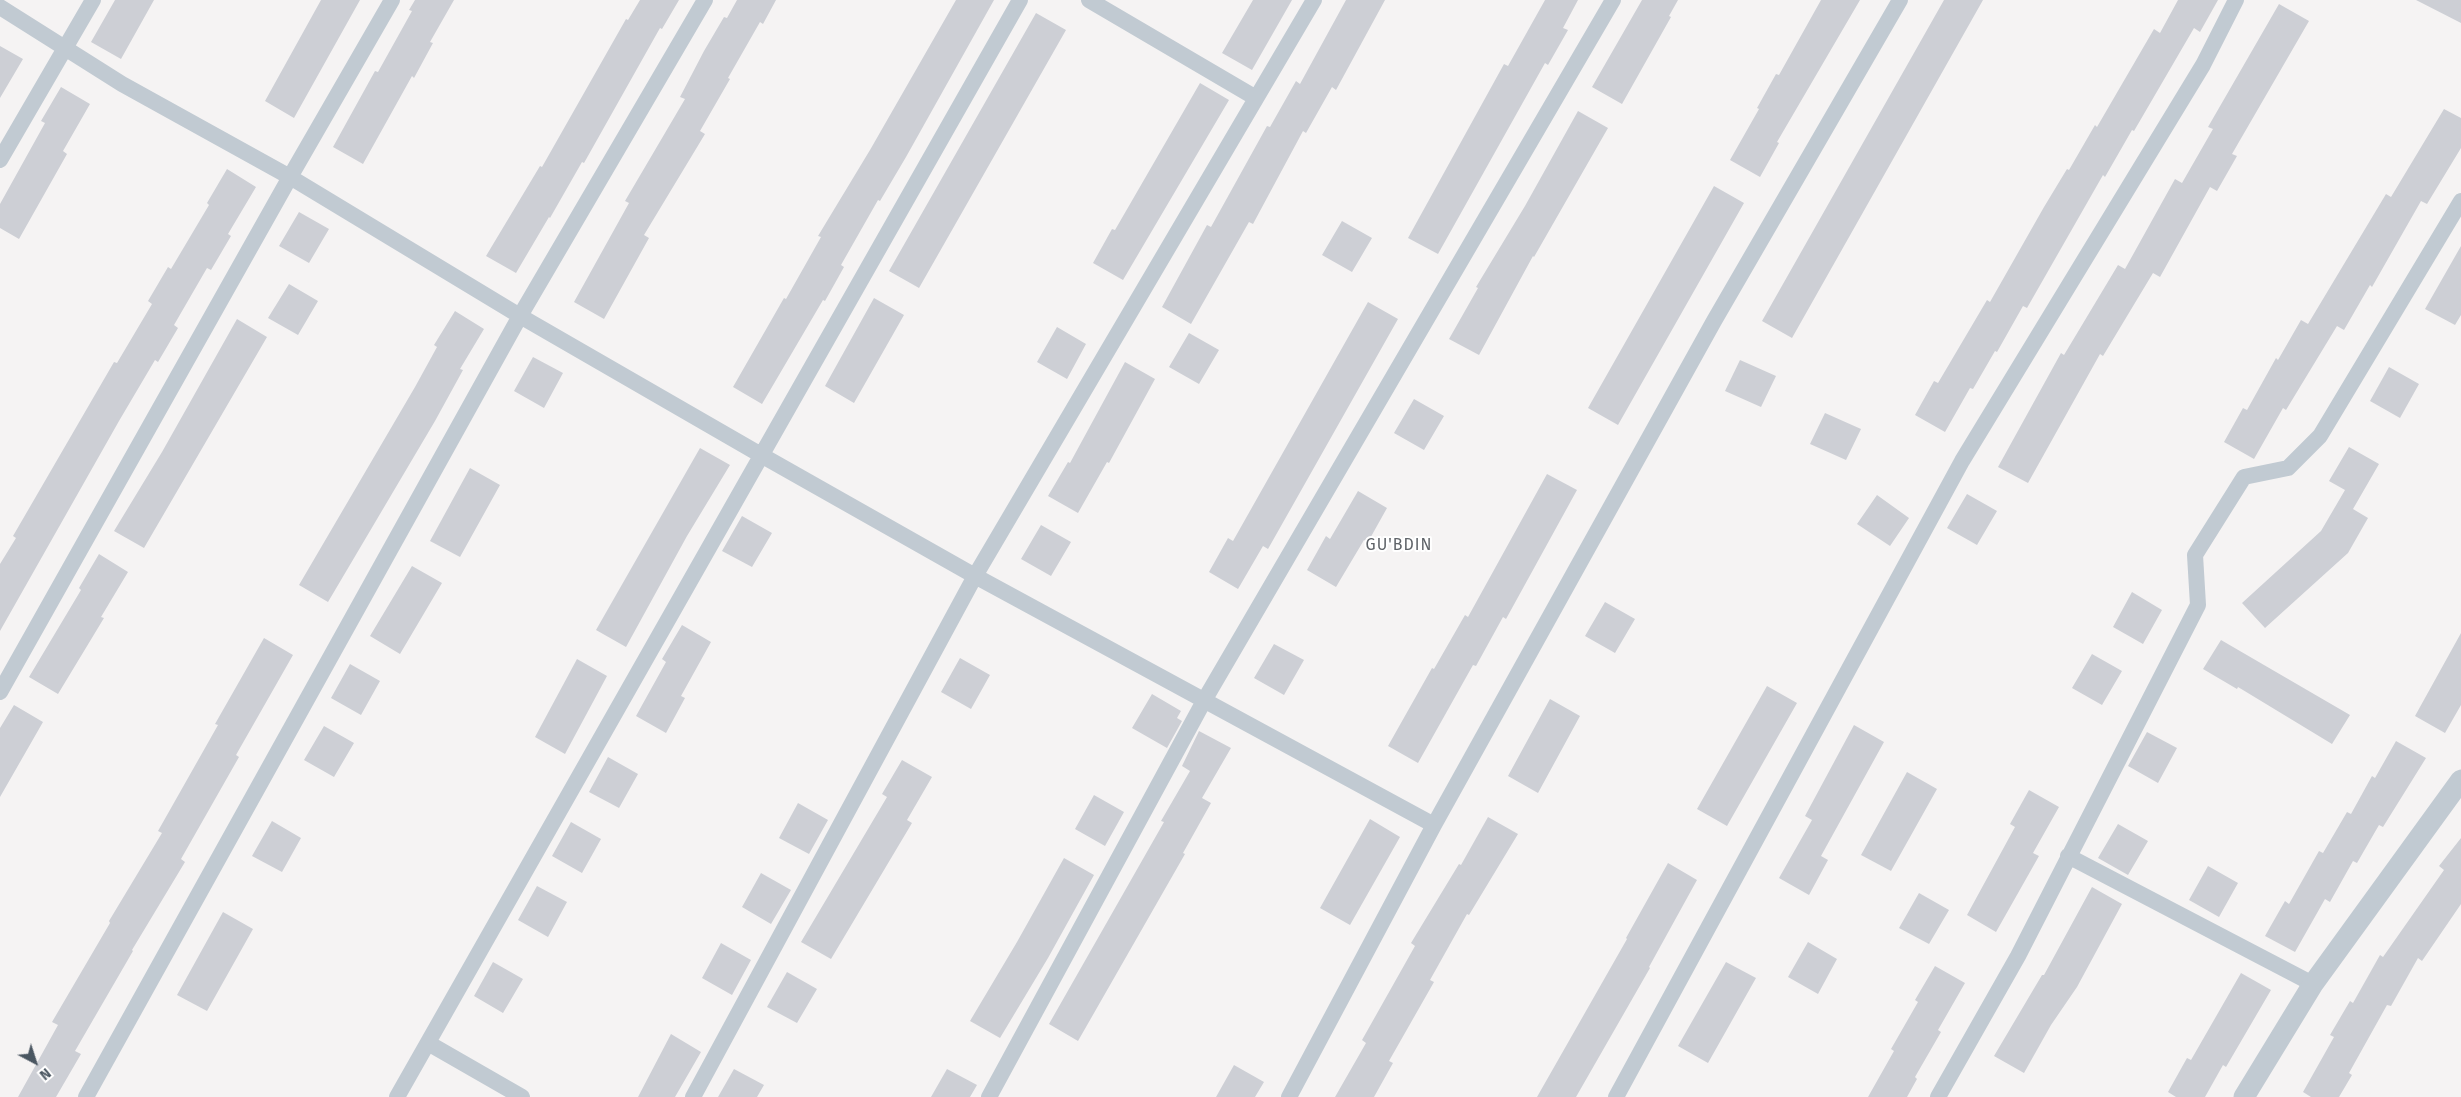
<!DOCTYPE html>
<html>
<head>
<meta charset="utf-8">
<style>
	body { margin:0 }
	#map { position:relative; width:2461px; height:1097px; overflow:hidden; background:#f5f3f3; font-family:"Fira Sans",sans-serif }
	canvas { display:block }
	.north { position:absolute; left:10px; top:1037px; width:50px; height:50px; -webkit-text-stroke:4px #fff; paint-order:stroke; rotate:140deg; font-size:14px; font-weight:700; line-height:20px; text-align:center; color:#4a5661 }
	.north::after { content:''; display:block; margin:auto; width:18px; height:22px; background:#4a5661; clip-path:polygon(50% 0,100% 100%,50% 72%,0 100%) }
</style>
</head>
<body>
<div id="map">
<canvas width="2461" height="1097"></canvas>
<div class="north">N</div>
</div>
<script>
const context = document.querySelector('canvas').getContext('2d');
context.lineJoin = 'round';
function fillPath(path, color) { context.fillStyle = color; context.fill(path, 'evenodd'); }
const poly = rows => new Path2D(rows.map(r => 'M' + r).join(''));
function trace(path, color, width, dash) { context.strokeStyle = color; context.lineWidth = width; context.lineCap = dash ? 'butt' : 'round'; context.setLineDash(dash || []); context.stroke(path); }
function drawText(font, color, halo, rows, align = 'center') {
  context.font = font + ' "Fira Sans",sans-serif'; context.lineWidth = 4; context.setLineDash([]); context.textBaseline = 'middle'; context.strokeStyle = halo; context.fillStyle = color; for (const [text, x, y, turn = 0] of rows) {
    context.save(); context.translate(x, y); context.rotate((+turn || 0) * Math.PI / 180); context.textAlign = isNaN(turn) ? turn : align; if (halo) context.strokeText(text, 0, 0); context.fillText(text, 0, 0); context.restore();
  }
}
fillPath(poly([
	[115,0,154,0,121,59,91,42],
	[321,0,360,0,294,118,265,101],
	[415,0,454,0,430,42,433,43,414,78,412,76,363,164,333,147,375,71,378,72,412,11,409,10],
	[640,0,679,0,662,29,660,28,584,163,582,162,550,218,549,217,516,273,486,256,540,166,542,167,626,19,628,20],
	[737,0,776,0,763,24,760,22,728,78,730,79,700,131,705,134,644,235,649,238,604,319,574,302,629,203,625,201,685,99,680,97,704,51,724,17,727,18],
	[956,0,994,0,906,157,880,201,878,200,841,265,844,267,825,301,823,300,762,404,733,387,784,298,786,299,821,237,818,236,870,150],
	[1253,0,1292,0,1252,70,1222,53],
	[1346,0,1385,0,1336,90,1332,87,1306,133,1303,131,1253,224,1249,222,1191,324,1162,307,1207,225,1211,227,1267,126,1270,127,1296,81,1300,84],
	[1545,0,1578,0,1563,28,1568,30,1548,65,1545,63,1438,254,1408,238,1504,64,1508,66],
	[1642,0,1678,0,1669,16,1671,17,1622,104,1592,87],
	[1821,0,1860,0,1777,142,1779,143,1760,177,1730,160,1759,109,1757,108,1776,74,1779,75],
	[1944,0,1983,0,1792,338,1762,321],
	[2178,0,2218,0,2200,32,2194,28,2134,131,2132,130,2105,177,2103,175,2027,308,2023,306,1997,352,1995,351,1973,389,1970,388,1945,432,1915,415,1934,381,1938,383,1987,300,1990,302,2044,207,2067,169,2069,170,2095,125,2097,127,2154,29,2160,33],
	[2416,0,2461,0,2461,23],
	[2279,4,2309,21,2232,154,2237,156,2217,191,2210,187,2160,277,2153,273,2103,356,2100,354,2028,483,1998,467,2061,353,2064,355,2118,265,2125,269,2175,179,2182,183,2213,129,2208,127],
	[1036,13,1066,30,919,288,889,271],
	[0,46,23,59,0,98],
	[1200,83,1229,100,1123,280,1093,263,1112,229,1115,230],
	[61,87,90,104,63,151,67,154,19,239,0,228,0,204,45,123,41,121],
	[2444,109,2461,118,2461,148,2427,204,2421,201,2372,287,2370,285,2344,330,2337,326,2286,410,2283,408,2254,459,2224,442,2243,408,2247,410,2276,358,2278,360,2301,320,2308,324,2386,194,2391,197],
	[1578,111,1608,128,1534,257,1533,256,1479,355,1449,339,1478,288,1476,287,1525,206],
	[227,169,256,187,228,234,231,236,211,270,207,268,174,325,178,328,158,362,155,360,119,421,0,631,0,564,16,538,13,536,114,362,117,363,152,304,148,301,168,267,171,269,209,205,207,203],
	[1714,186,1744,203,1618,425,1588,408],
	[299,212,329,229,309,263,279,246],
	[1342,221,1372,238,1352,272,1322,255],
	[2461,246,2461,315,2455,325,2425,309],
	[289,284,318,301,298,335,268,318],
	[874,298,904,315,854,403,825,386],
	[1368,302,1398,319,1268,549,1263,546,1238,589,1209,572,1228,538,1233,541],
	[455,311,484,329,460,369,463,370,435,421,328,602,299,585,415,387,437,347,434,345],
	[237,319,267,337,144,548,114,531,162,452],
	[1057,327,1086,344,1067,379,1037,362],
	[1189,333,1219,350,1199,384,1169,367],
	[533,357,563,373,544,408,514,391],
	[1740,360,1776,376,1761,407,1725,391],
	[1125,362,1155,379,1109,463,1107,462,1078,513,1048,496,1068,462,1070,463],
	[2389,367,2419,384,2400,418,2370,401],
	[1414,399,1444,416,1424,450,1394,433],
	[1825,413,1861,429,1846,460,1810,444],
	[2349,447,2379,464,2353,509,2368,518,2348,553,2265,628,2242,603,2321,531,2345,490,2329,481],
	[700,448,730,465,687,536,626,647,596,630],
	[470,468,500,485,460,557,430,541],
	[1547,474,1577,490,1506,619,1503,617,1476,666,1473,665,1418,763,1388,746,1432,668,1434,669,1465,615,1468,617],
	[1358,491,1387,508,1368,542,1364,540,1336,587,1307,570,1326,536,1330,539],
	[1967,494,1997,511,1977,545,1947,528],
	[1877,495,1909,518,1890,546,1857,524],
	[742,516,772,533,752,567,722,551],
	[1041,525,1071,542,1051,576,1021,559],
	[99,554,128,572,101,617,104,618,58,694,29,677,81,590,79,588],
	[412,566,442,583,400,654,370,636],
	[2132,592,2162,610,2143,644,2113,627],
	[1605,602,1635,619,1615,653,1585,636],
	[682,625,711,642,681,696,685,698,666,733,636,716,666,662,662,659],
	[2461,633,2461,705,2445,733,2415,716],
	[264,638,293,655,236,755,239,757,181,859,185,862,132,950,133,951,75,1051,81,1054,56,1097,18,1097,58,1025,52,1022,110,923,109,921,162,833,158,831,218,725,215,724],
	[2221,640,2350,715,2332,744,2238,687,2237,689,2203,669],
	[1274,644,1304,660,1284,695,1254,678],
	[2092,654,2122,671,2102,705,2072,688],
	[960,658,990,675,971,709,941,692],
	[577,659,607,676,565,754,535,737],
	[350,664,380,681,361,715,331,698],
	[1767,686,1797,703,1727,826,1697,809],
	[1152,694,1181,711,1177,718,1182,721,1167,748,1132,728],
	[1550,699,1580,716,1538,793,1508,776],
	[14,705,43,722,0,797,0,728],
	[1854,725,1884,742,1821,856,1828,860,1809,895,1779,878,1812,820,1805,816],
	[324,726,354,743,334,777,304,760],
	[1199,731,1231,748,1202,798,1211,803,1183,853,1185,854,1078,1041,1049,1024,1164,822,1161,821,1190,771,1182,766],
	[2147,732,2177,748,2158,783,2128,766],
	[2396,741,2426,758,2383,827,2379,825,2357,863,2353,861,2330,902,2325,899,2295,952,2265,936,2285,901,2289,904,2319,851,2323,853,2347,812,2351,814,2372,776,2375,778],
	[608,757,638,774,619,808,589,792],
	[902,760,932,777,907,820,912,823,831,959,801,942,887,797,882,794],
	[1907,772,1937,789,1891,871,1861,855],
	[2029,790,2059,807,2033,853,2039,856,1996,932,1967,915,2015,827,2010,824],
	[1094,795,1124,812,1105,846,1075,829],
	[798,803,828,820,809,854,779,838],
	[1488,817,1518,834,1469,915,1467,914,1430,980,1434,982,1389,1061,1393,1063,1374,1097,1335,1097,1366,1043,1362,1040,1415,946,1411,943,1459,864,1461,865],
	[1370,819,1400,837,1350,925,1320,908],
	[272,821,301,838,282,872,252,856],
	[571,822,601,839,582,873,552,856],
	[2118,824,2148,841,2128,875,2098,858],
	[2461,838,2461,904,2422,961,2418,958,2391,1006,2387,1005,2349,1073,2352,1075,2339,1097,2311,1097,2303,1092,2334,1037,2330,1035,2350,1001,2353,1003,2380,955,2383,957,2444,870,2439,866],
	[1064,858,1094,875,1048,958,1000,1038,970,1021,1017,942],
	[1668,863,1697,880,1649,967,1650,968,1576,1097,1537,1097,1627,939,1626,938],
	[2208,866,2238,883,2219,917,2189,900],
	[761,873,791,890,771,924,742,907],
	[537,886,567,902,548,937,518,920],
	[2092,887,2122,904,2077,987,2051,1025,2024,1073,1994,1056,2042,975,2044,975],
	[1919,893,1949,910,1929,944,1899,928],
	[223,912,253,929,207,1011,177,995],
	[1808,942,1837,959,1818,994,1788,977],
	[721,943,751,960,732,995,702,978],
	[493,962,523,979,503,1013,474,996],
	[1726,962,1756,978,1708,1063,1678,1046],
	[1935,966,1965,983,1938,1030,1941,1032,1915,1077,1917,1079,1907,1097,1868,1097,1894,1051,1891,1049,1918,1002,1915,1000],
	[787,972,817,989,797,1023,767,1007],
	[2241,973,2271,990,2226,1067,2223,1065,2205,1097,2176,1097,2168,1092,2187,1058,2191,1060],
	[671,1034,701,1052,675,1097,638,1097],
	[1234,1065,1264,1082,1255,1097,1216,1097],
	[734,1069,764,1085,757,1097,718,1097],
	[947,1069,977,1085,970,1097,931,1097]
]), '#cdcfd5');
trace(poly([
	[1089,0,1256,98],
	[0,7,122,84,290,177,520,316,761,455,975,576,1434,825],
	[0,160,93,0],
	[0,692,290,177,392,0],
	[2068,856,2313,984],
	[428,1043,522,1097],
	[86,1097,520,316,705,0],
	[397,1097,1020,0],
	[693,1097,975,576,1314,0],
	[989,1097,1205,699,1613,0],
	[1289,1097,1434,825,1714,321,1900,0],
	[1616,1097,1962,461,2203,65,2236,0],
	[1938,1097,2018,956,2198,605,2195,555,2244,477,2288,468,2320,436,2461,201]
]), '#c1cad2', 16);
trace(poly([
	[2244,1097,2313,984,2461,780]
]), '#c1cad2', 21);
context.letterSpacing = '1px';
drawText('16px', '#5f6368', '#fff', [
	["GU'BDIN",1399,546]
]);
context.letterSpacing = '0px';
</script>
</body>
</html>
